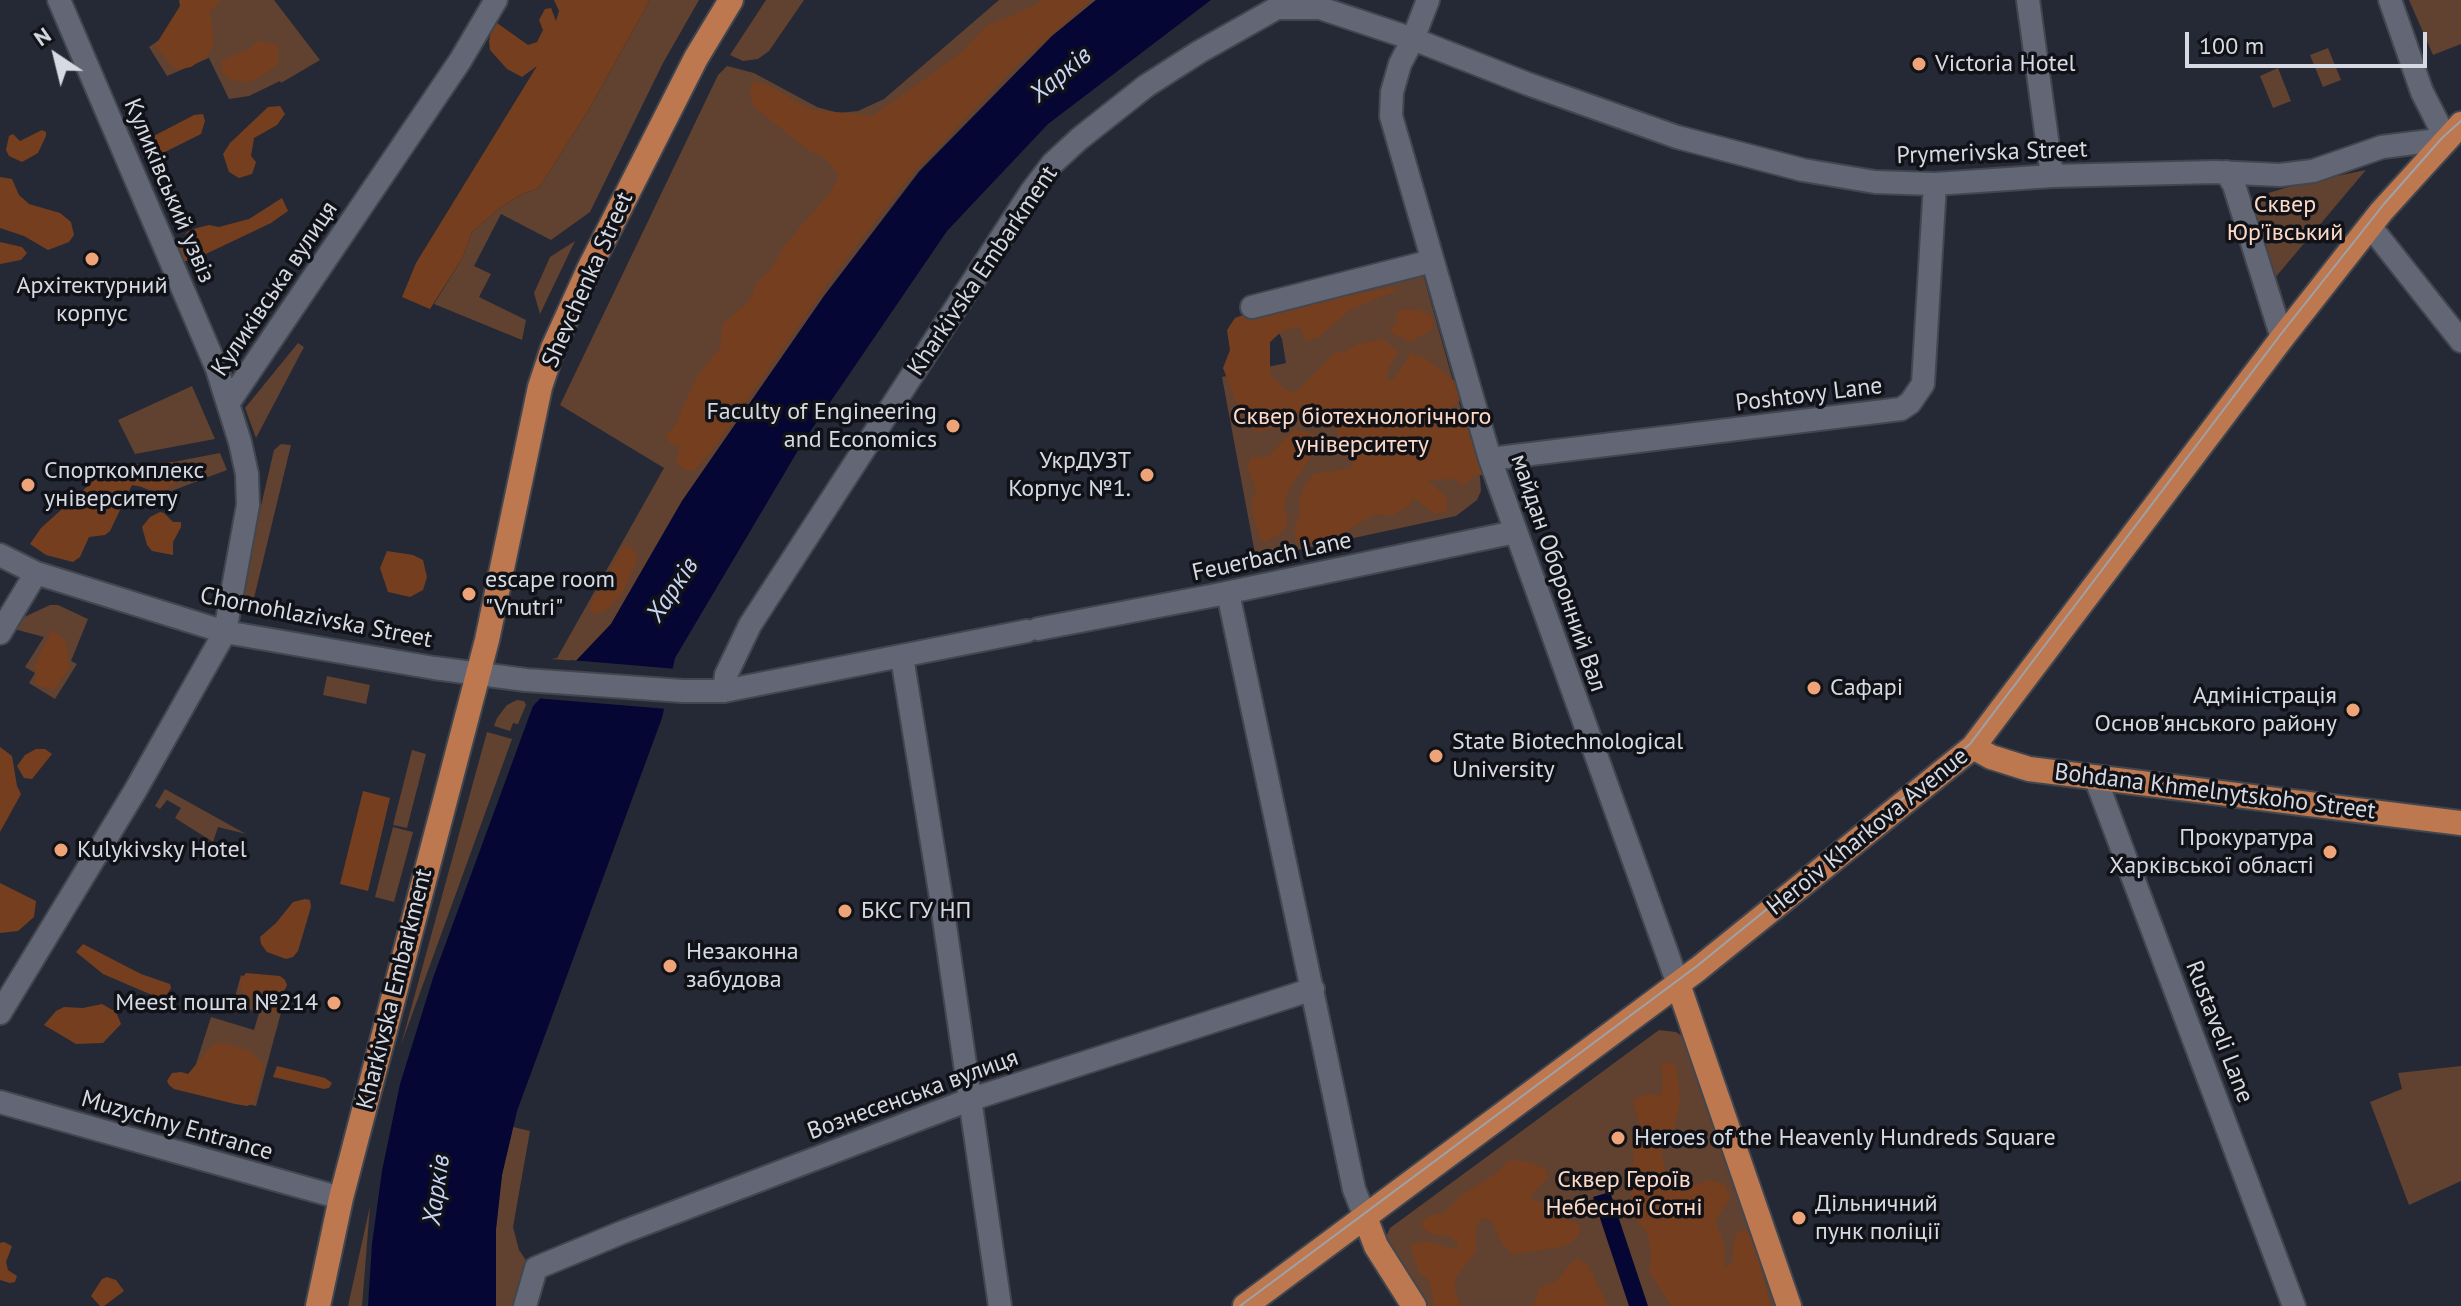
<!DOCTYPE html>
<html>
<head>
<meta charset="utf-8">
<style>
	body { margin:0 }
	#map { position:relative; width:2461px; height:1306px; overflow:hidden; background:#252935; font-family:"PT Sans",sans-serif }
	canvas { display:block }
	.north { position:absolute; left:16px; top:16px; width:80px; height:80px; -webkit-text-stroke:6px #101217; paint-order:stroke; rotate:325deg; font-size:22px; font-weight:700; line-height:32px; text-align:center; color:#d7dae2 }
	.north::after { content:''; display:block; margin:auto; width:28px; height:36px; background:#d7dae2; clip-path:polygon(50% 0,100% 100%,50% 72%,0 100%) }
	.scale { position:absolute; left:2185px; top:32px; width:242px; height:36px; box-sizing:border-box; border:4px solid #d7dae2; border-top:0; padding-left:10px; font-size:24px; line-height:28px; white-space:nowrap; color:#d7dae2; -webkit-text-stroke:6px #101217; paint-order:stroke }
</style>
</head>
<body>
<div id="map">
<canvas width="2461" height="1306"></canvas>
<div class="north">N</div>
<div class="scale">100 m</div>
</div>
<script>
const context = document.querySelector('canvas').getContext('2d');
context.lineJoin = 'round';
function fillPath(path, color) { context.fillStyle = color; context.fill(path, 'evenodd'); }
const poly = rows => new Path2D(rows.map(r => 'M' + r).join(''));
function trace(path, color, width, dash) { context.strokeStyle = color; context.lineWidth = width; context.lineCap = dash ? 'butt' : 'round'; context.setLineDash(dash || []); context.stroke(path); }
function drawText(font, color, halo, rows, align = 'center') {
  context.font = font + ' "PT Sans",sans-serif'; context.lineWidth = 7; context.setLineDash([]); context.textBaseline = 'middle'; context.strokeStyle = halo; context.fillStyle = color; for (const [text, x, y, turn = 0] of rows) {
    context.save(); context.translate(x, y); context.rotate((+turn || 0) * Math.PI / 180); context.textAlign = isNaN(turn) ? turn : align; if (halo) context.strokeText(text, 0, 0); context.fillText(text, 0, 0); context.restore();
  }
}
fillPath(poly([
	[184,0,274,0,320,60,281,83,280,81,249,96,229,99,209,58,167,76,149,47,191,18],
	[650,0,699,0,663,63,590,212,551,240,501,214,474,266,491,274,479,297,526,320,522,340,434,304,463,257,472,232,501,207,522,194,539,188,588,111],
	[766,0,804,0,769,51,758,59,743,61,730,55],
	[999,0,1096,0,1052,36,919,171,824,296,682,501,611,624,576,661,551,659,557,658,664,468,560,405,718,75,727,66,754,73,817,107,838,113,858,111,884,99],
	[2409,0,2461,0,2461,44,2433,55],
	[2328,48,2341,80,2323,87,2310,55],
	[2278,68,2291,101,2273,108,2260,76],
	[2366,170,2274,279,2246,200,2298,184],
	[575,241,540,314,534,293,550,257],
	[1423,274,1480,477,1481,491,1477,500,1456,516,1256,559,1222,377,1286,363,1282,339,1270,316],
	[298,343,304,347,256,438,245,408],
	[192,386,215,439,135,454,118,420],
	[281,444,291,445,254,598,240,596,274,450],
	[220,453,227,470,161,495,139,486,149,486,164,490,182,476,179,466,173,462],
	[50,605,58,605,88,619,71,661,77,664,55,699,29,683,35,673,25,667,44,637,14,629,22,618],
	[327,676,370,685,366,704,323,695],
	[517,700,524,701,526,705,518,724,513,723,510,731,494,726,497,718,507,705],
	[487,732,512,739,401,1045],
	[412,750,426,754,407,828,393,825],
	[165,789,246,834,218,827,213,842,175,818,181,808,167,800,160,809,155,806],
	[393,827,413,832,394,902,375,897],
	[241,975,286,994,256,1106,188,1089,211,1017,254,1030,259,1013,233,1004],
	[1659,1030,1676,1032,1688,1040,1780,1306,1425,1306,1384,1241,1390,1228],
	[2461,1066,2461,1181,2409,1205,2370,1102,2402,1089,2398,1073],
	[513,1127,530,1131,513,1227,519,1250,530,1266,514,1306,496,1306,496,1229,502,1174],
	[370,1206,362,1306,348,1306]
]), '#61412f');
fillPath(poly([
	[179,0,221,0,210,12,214,44,206,57,191,67,176,70,155,46,180,6],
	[554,0,650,0,588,111,539,188,522,194,501,207,472,232,463,257,430,309,402,297,416,263,537,66,522,77,507,69,490,50,489,41,492,28,497,23,528,45,537,42,543,30,539,20,545,9,551,8,556,21,559,11],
	[1041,0,1091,0,1017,65,912,174,835,273,714,448,695,470,686,471,676,461,680,447,670,443,665,435,673,429,697,376,720,348,723,324,749,301,758,281,770,270,785,245,832,190,839,175,824,157,808,150,754,107,750,96,752,81,770,86,809,109,873,116,962,52,986,26,1036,5],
	[257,41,278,45,278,65,251,82,233,81,223,74,221,61,251,48],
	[280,106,285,114,277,125,254,138,251,156,256,162,252,174,239,178,229,172,223,154,230,143,268,107],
	[203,114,205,121,201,134,147,161,143,155,141,148,148,139,194,115],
	[42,130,46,132,46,136,38,153,22,162,9,156,6,150,9,136,13,134,20,141],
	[0,177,12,179,19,195,29,204,60,213,71,222,74,235,69,242,48,250,24,236,0,228],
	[282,198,288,211,271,223,191,261,184,261,178,253,179,245,187,232,197,228,209,225,219,227,249,219],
	[0,242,22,247,27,253,21,260,0,264],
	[1389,288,1399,289,1350,310,1319,337,1306,341,1299,326,1281,332,1270,342,1270,374,1285,390,1296,392,1336,351,1342,353,1358,344,1383,339,1398,352,1388,369,1387,380,1393,380,1411,353,1426,359,1457,383,1464,397,1451,408,1453,418,1472,424,1490,474,1474,476,1464,485,1453,479,1428,480,1446,497,1448,511,1435,514,1412,497,1411,505,1391,516,1374,514,1340,535,1324,542,1298,543,1294,529,1300,513,1299,501,1305,485,1313,474,1351,468,1354,459,1343,452,1336,429,1356,418,1300,414,1278,427,1257,432,1244,423,1223,368,1230,350,1227,330,1235,318,1246,314],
	[1402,309,1419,310,1431,315,1433,329,1411,342,1392,333,1389,328,1396,325,1396,316],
	[1294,430,1315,434,1320,443,1289,490,1284,506,1288,523,1280,534,1265,542,1261,540,1252,511,1252,499,1256,491,1247,466,1252,457,1267,457],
	[173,462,182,468,182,476,172,486,164,491,132,485,110,531,105,535,89,537,80,557,73,562,46,555,30,544,41,528,110,466],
	[160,512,164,513,173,522,181,522,181,527,173,542,173,555,152,551,147,545,142,527,150,517],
	[629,545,638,557,623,592,609,608,595,614,591,613,591,603,603,580,623,547],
	[387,551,413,555,423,560,427,577,423,590,410,597,388,592,380,568],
	[52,630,66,641,69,668,54,690,35,684,37,673,34,667],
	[0,747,12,756,17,786,21,794,0,832],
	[36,749,45,749,52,754,32,779,24,778,17,766,25,755],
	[363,791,390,798,368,891,340,884],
	[0,883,36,901,34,917,18,931,0,933],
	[305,899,310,900,311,907,298,951,293,957,286,959,267,952,261,944,260,937,276,923,293,902],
	[83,944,141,974,170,984,171,988,166,996,159,998,103,974,76,952],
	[246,973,280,976,285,980,287,985,274,1013,265,1011,241,989,240,981],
	[102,1004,116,1012,121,1024,103,1043,76,1044,44,1025,56,1011,64,1007,83,1008],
	[214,1043,225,1043,250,1051,264,1065,254,1103,247,1106,235,1104,174,1089,169,1085,167,1081,172,1073,181,1072,188,1074],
	[1661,1061,1676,1065,1680,1099,1675,1127,1661,1148,1665,1171,1680,1178,1688,1186,1711,1180,1725,1185,1730,1197,1715,1222,1724,1242,1725,1267,1732,1264,1735,1234,1744,1229,1752,1235,1771,1306,1671,1306,1649,1271,1651,1257,1648,1234,1636,1219,1631,1192,1631,1171,1634,1158,1631,1139,1642,1130,1632,1101,1648,1093,1660,1096,1663,1088],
	[277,1066,325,1078,332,1083,329,1088,324,1089,273,1077],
	[1515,1160,1532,1163,1547,1170,1548,1178,1532,1194,1532,1200,1557,1205,1566,1219,1580,1225,1579,1235,1569,1244,1556,1248,1513,1254,1502,1244,1492,1221,1482,1218,1476,1226,1476,1251,1455,1279,1455,1290,1460,1306,1434,1306,1430,1281,1419,1272,1410,1246,1416,1243,1428,1242,1457,1250,1458,1244,1450,1236,1433,1235,1424,1229,1421,1222,1434,1214,1444,1214,1460,1196,1497,1173,1508,1161],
	[4,1242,12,1246,6,1262,8,1270,17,1276,15,1282,10,1283,0,1280,0,1243],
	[1576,1258,1588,1265,1608,1306,1533,1306,1540,1287,1555,1282],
	[107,1277,116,1280,124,1291,104,1306,100,1306,91,1296,102,1279]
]), '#753f1f');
fillPath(poly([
	[1096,0,1211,0,1048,124,947,231,803,442,675,658,662,718,517,1111,502,1175,496,1229,496,1306,368,1306,372,1244,382,1171,400,1084,433,978,533,706,611,624,682,501,824,296,920,171,1052,36],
	[1610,1192,1648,1306,1629,1306,1593,1197]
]), '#050634');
fillPath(poly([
	[571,660,677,669,668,709,534,698]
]), '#252935');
const minor = poly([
	[1428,0,1413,39,1400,64,1392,92,1391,116,1490,459,1678,984],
	[2028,0,2052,176],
	[2226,172,2234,185,2282,338],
	[2370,226,2461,341],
	[1252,307,1432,261],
	[229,402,460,61,496,0],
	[1490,459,1901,409,1910,403,1923,384,1935,184],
	[0,555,36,573,225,632,434,668,526,680,683,691,724,691,1027,631],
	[1228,593,1354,1189,1365,1217],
	[1038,629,1216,595,1515,532],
	[0,633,36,573],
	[902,657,941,898,1000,1306],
	[724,691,726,675,750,625,1031,192,1053,163,1079,139,1146,86,1199,52,1277,8,1320,8,1413,39,1528,84,1677,137,1803,170,1875,182,1935,184,2052,176,2215,172,2280,175,2313,171,2382,147,2446,139,2422,92,2390,0],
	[2095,777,2294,1306],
	[0,1013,135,791,225,632,248,505,247,474,240,442,217,369,59,0],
	[0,1102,341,1198],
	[525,1306,536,1268,623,1232,969,1100,1313,989]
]);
const major = poly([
	[1973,747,1991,757,2029,769,2461,823],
	[1678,984,1789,1306],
	[1365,1217,1376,1246,1414,1306],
	[318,1306,341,1198,487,640,540,387,553,348,590,267,696,58,731,0],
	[1245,1306,1698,969,1973,747,2282,338,2381,212,2461,124]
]);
trace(minor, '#42464f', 26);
trace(major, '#42464f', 28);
trace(minor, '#636775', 22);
trace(major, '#bd784f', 24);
trace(poly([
	[1240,1306,1697,966,1970,744,2281,334,2384,204,2442,138,2461,121]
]), '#9ea2ab', 2);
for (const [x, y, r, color] of [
	[1919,64,8,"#efa378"],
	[92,259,8,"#efa378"],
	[953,426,8,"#efa378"],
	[1147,475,8,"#efa378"],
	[28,485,8,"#efa378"],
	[469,594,8,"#efa378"],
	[1814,688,8,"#efa378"],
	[2353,710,8,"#efa378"],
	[1436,756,8,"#efa378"],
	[61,850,8,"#efa378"],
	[2330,852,8,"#efa378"],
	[845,911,8,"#efa378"],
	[670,966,8,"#efa378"],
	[334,1003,8,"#efa378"],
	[1618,1138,8,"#efa378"],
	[1799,1218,8,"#efa378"]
]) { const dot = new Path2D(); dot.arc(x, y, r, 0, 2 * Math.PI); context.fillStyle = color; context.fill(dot); trace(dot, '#101217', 3); }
drawText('24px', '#d7dae2', '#101217', [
	["Victoria Hotel",1935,64],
	["Архітектурний",92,286,"center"],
	["корпус",92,314,"center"],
	["Faculty of Engineering",937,412,"right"],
	["and Economics",937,440,"right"],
	["УкрДУЗТ",1131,461,"right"],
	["Корпус №1.",1131,489,"right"],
	["Спорткомплекс",44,471],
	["університету",44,499],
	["escape room",485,580],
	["\"Vnutri\"",485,608],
	["Сафарі",1830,688],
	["Адміністрація",2337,696,"right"],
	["Основ'янського району",2337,724,"right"],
	["State Biotechnological",1452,742],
	["University",1452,770],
	["Прокуратура",2314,838,"right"],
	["Харківської області",2314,866,"right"],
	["Kulykivsky Hotel",77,850],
	["БКС ГУ НП",861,911],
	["Незаконна",686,952],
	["забудова",686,980],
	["Meest пошта №214",318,1003,"right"],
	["Heroes of the Heavenly Hundreds Square",1634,1138],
	["Дільничний",1815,1204],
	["пунк поліції",1815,1232]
], 'left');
drawText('24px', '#d7dae2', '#101217', [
	["Prymerivska Street",1992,153,-2],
	["Куликівський узвіз",169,191,67],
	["Kharkivska Embarkment",983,271,-56],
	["Shevchenka Street",588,280,-66],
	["Куликівська вулиця",275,289,-56],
	["Poshtovy Lane",1809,395,-7],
	["Feuerbach Lane",1272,557,-12],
	["майдан Оборонний Вал",1558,573,71],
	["Chornohlazivska Street",316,618,11],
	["Bohdana Khmelnytskoho Street",2215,792,7],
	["Heroiv Kharkova Avenue",1868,832,-39],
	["Kharkivska Embarkment",395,989,-76],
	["Rustaveli Lane",2219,1032,69],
	["Вознесенська вулиця",913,1095,-20],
	["Muzychny Entrance",177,1126,16]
]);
drawText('24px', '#fdd9c6', '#101217', [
	["Сквер",2285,205],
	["Юр'ївський",2285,233],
	["Сквер біотехнологічного",1362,417],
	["університету",1362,445],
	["Сквер Героїв",1624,1180],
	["Небесної Сотні",1624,1208]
]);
drawText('italic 26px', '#c9d5f6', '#101217', [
	["Харків",1061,75,-40],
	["Харків",673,590,-56],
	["Харків",437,1190,-82]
]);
</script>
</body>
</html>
